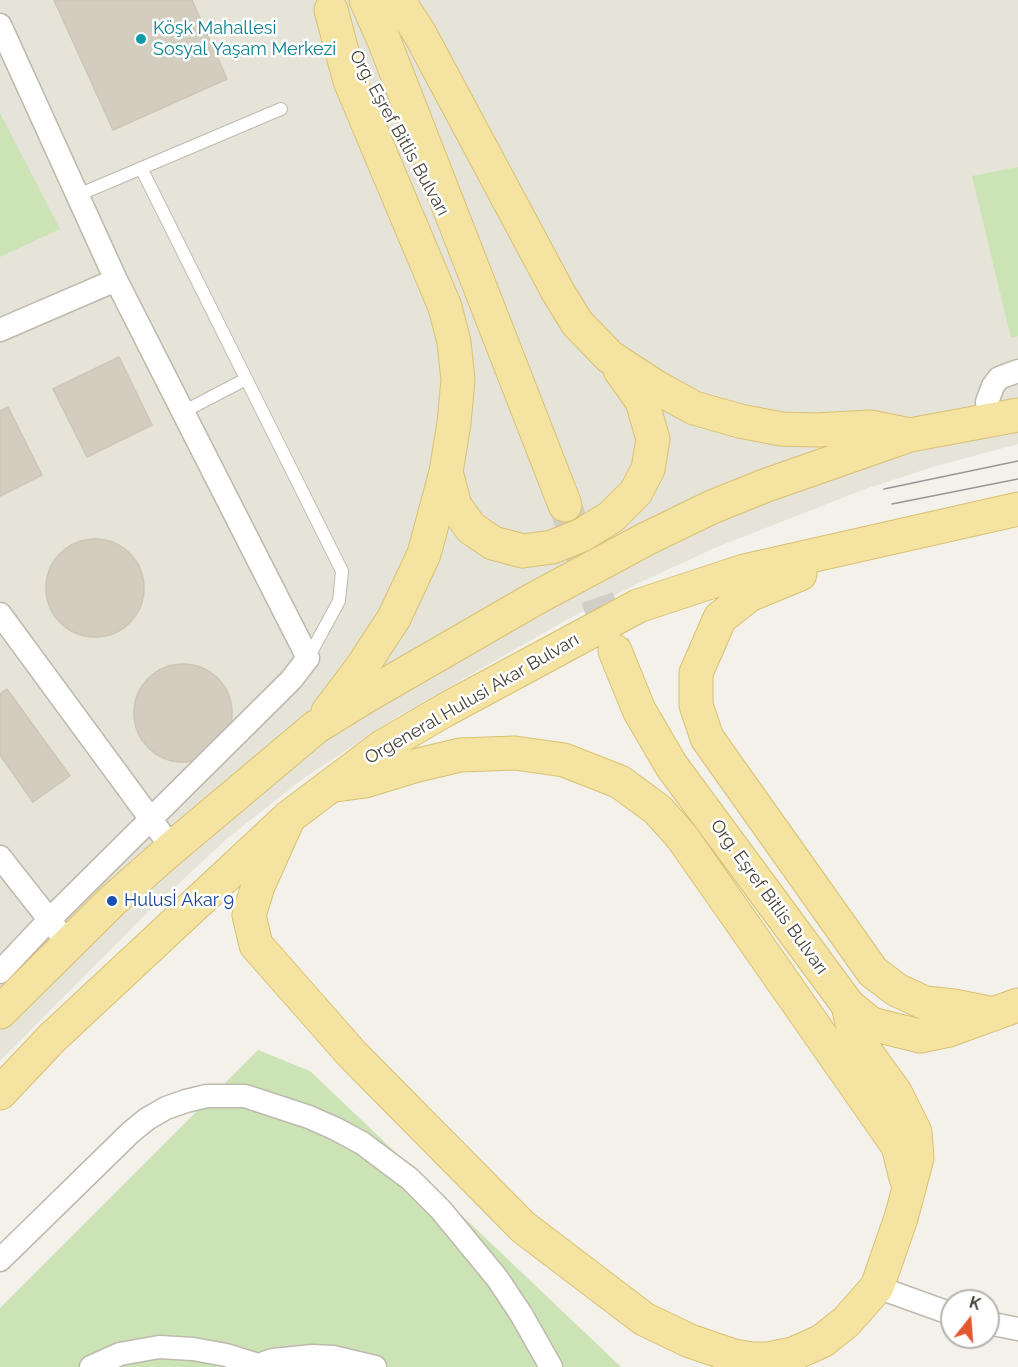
<!DOCTYPE html>
<html>
<head>
<meta charset="utf-8">
<style>
	body { margin:0 }
	#map { position:relative; width:1018px; height:1367px; overflow:hidden; background:#f3f1e9; font-family:Raleway,sans-serif }
	canvas { display:block }
	.north { position:absolute; left:940px; top:1289px; width:60px; height:60px; box-sizing:border-box; background:#fff; border:2px solid #b5b3af; border-radius:50%; rotate:17deg; font-size:16px; font-weight:700; line-height:24px; text-align:center; color:#464238 }
	.north::after { content:''; display:block; margin:auto; width:21px; height:27px; background:#e4582f; clip-path:polygon(50% 0,100% 100%,50% 72%,0 100%) }
</style>
</head>
<body>
<div id="map">
<canvas width="1018" height="1367"></canvas>
<div class="north">K</div>
</div>
<script>
const context = document.querySelector('canvas').getContext('2d');
context.lineJoin = 'round';
function fillPath(path, color) { context.fillStyle = color; context.fill(path, 'evenodd'); }
const poly = rows => new Path2D(rows.map(r => 'M' + r).join(''));
function trace(path, color, width, dash) { context.strokeStyle = color; context.lineWidth = width; context.lineCap = dash ? 'butt' : 'round'; context.setLineDash(dash || []); context.stroke(path); }
function drawText(font, color, halo, rows, align = 'center') {
  context.font = font + ' Raleway,sans-serif'; context.lineWidth = 5; context.setLineDash([]); context.textBaseline = 'middle'; context.strokeStyle = halo; context.fillStyle = color; for (const [text, x, y, turn = 0] of rows) {
    context.save(); context.translate(x, y); context.rotate((+turn || 0) * Math.PI / 180); context.textAlign = isNaN(turn) ? turn : align; if (halo) context.strokeText(text, 0, 0); context.fillText(text, 0, 0); context.restore();
  }
}
fillPath(poly([
	[0,0,1018,0,1018,444,936,466,865,489,717,547,641,582,568,619,395,718,304,778,229,837,149,911,0,1061]
]), '#e6e3d8');
fillPath(poly([
	[0,113,60,229,0,257],
	[1018,167,1018,336,1011,338,972,176],
	[258,1050,310,1071,621,1367,0,1367,0,1308]
]), '#cce3b6');
const building = poly([
	[54,0,192,0,227,79,113,130,54,0],
	[119,357,152,425,87,457,53,389,119,357],
	[8,407,42,475,0,496,0,411,8,407],
	'46 588a49 49 0 1 1 98 0a49 49 0 1 1-98 0Z',
	'134 713a49 49 0 1 1 98 0a49 49 0 1 1-98 0Z',
	[7,689,70,776,33,802,0,755,0,694,7,689]
]);
fillPath(building, '#d3cdc0');
trace(building, '#cec5b4', 1.5);
trace(poly([
	[565,505,615,649]
]), '#d0cec6', 33, [33, 16]);
const service = poly([
	[141,168,342,571,339,601,308,658],
	[78,195,281,109],
	[183,412,246,379]
]);
const minor = poly([
	[0,25,116,280,308,658,291,680,49,920,0,972],
	[0,330,116,280],
	[990,420,987,402,993,386,999,378,1018,371],
	[0,614,172,848],
	[0,857,59,932],
	[0,1260,131,1132,147,1119,166,1108,186,1101,207,1096,245,1096,309,1117,336,1129,362,1143,410,1179,441,1210,497,1278,521,1314,551,1367],
	[877,1287,952,1314],
	[988,1323,1018,1329],
	[91,1367,120,1354,159,1347,193,1349,226,1355,258,1365],
	[253,1367,273,1360,313,1356,333,1357,375,1367]
]);
const primary = poly([
	[366,0,383,38,565,505],
	[398,0,420,34,558,292,577,323,610,357,656,387,694,408,740,421,781,429,816,430,870,427,905,434],
	[446,472,455,506,471,528,493,543,523,551,552,547,582,535,611,517,636,492,648,469,653,439,642,401,620,370],
	[800,574,749,595,720,618,696,673,696,705,707,738,873,972,897,990,925,1003,954,1006,994,1014],
	[615,651,639,710,671,765,848,1005,871,1024,920,1036,949,1030,1018,1005],
	[328,712,362,667,394,618,424,554,446,472,454,423,458,380,454,342,445,307,350,81,331,10],
	[336,785,365,781,414,766,460,755,515,753,564,760,620,782,658,810,682,837,898,1146,906,1178],
	[289,817,258,886,249,915,256,945,352,1054,523,1227,644,1319,690,1341,734,1356,753,1359,768,1359,793,1354,822,1341,846,1322,877,1287,901,1218,917,1158,915,1132,895,1092,855,1037,848,1005],
	[0,1012,112,901,172,848,316,727,368,695,536,598,646,539,712,507,764,486,910,435,1018,415],
	[0,1093,52,1038,289,817,382,747,445,710,638,606,744,571,1018,509]
]);
trace(service, '#beb9ad', 14);
trace(minor, '#beb9ad', 25);
trace(primary, '#d8c172', 35);
trace(service, '#fff', 12);
trace(minor, '#fff', 22);
trace(primary, '#f4e3a1', 33);
trace(poly([
	[884,489,1018,461],
	[892,504,1018,479]
]), '#979797', 1.5);
for (const [x, y, r, color] of [
	[141,39,6,"#0f9aa8"],
	[112,901,6,"#1a4fb4"]
]) { const dot = new Path2D(); dot.arc(x, y, r, 0, 2 * Math.PI); context.fillStyle = color; context.fill(dot); trace(dot, '#fff', 2); }
drawText('18px', '#0d838f', '#fff', [
	["Köşk Mahallesi",153,29],
	["Sosyal Yaşam Merkezi",153,50]
], 'left');
drawText('18px', '#464238', '#fff', [
	["Org. Eşref Bitlis Bulvarı",399,133,61],
	["Orgeneral Hulusi Akar Bulvarı",472,699,-30],
	["Org. Eşref Bitlis Bulvarı",769,897,54]
]);
drawText('18px', '#164399', '#fff', [
	["Hulusİ Akar 9",124,901]
], 'left');
</script>
</body>
</html>
